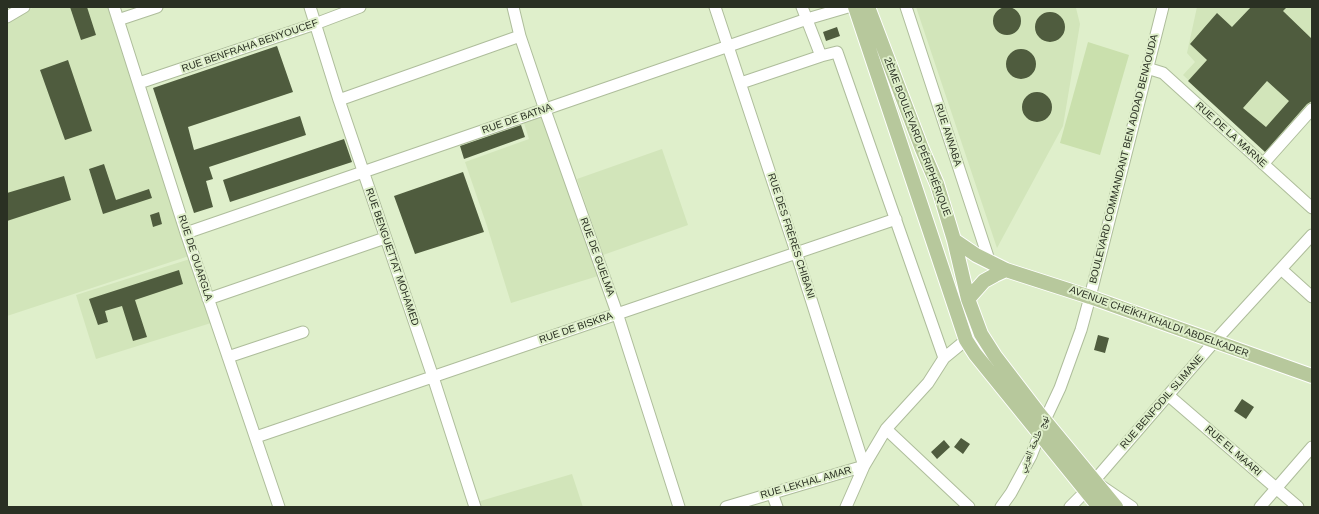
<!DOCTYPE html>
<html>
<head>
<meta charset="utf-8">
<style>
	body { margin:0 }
	#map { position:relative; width:1319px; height:514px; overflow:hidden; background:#dfefcb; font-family:Helvetica,sans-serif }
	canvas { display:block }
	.frame { position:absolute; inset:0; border:8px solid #2a3023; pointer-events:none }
</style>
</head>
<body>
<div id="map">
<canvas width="1319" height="514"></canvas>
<div class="frame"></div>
</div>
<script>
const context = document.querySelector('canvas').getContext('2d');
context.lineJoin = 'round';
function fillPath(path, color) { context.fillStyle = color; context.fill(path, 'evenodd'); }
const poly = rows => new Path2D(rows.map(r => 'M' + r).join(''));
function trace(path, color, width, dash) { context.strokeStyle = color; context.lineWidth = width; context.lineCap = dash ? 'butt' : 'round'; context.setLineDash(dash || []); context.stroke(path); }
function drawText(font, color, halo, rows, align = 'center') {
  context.font = font + ' Helvetica,"Noto Naskh Arabic",sans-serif'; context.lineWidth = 4; context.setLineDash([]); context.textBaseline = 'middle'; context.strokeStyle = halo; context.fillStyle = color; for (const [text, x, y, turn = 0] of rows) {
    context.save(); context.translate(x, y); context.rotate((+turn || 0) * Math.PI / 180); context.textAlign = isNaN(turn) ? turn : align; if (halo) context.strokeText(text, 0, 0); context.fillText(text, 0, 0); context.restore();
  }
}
fillPath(poly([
	[34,7,111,7,189,256,7,316,7,22],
	[916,7,1078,7,1076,8,1080,24,1063,126,997,248],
	[1197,7,1312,7,1312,101,1266,153,1183,75,1195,62,1187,53],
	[542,117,598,276,511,303,487,226,465,162,529,139,524,123],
	[662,149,688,225,603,255,577,179],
	[190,259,211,323,96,359,76,295],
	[572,474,583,507,479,507,477,502]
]), '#d2e5ba');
fillPath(poly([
	[1088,42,1129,55,1100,155,1060,143]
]), '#cae0ad');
fillPath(poly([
	'993 21a14 14 0 1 1 28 0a14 14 0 1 1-28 0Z',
	[70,7,87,7,96,35,81,40],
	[1251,7,1287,7,1283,11,1312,39,1312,101,1307,104,1265,152,1188,81,1207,60,1190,44,1217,13,1232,27],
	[1267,81,1289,101,1266,127,1243,108],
	'1035 27a15 15 0 1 1 30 0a15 15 0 1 1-30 0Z',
	[837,27,840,36,826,41,823,32],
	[277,46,293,92,188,127,194,150,300,116,306,135,209,167,213,179,206,181,213,207,194,213,153,88],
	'1006 64a15 15 0 1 1 30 0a15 15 0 1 1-30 0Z',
	[68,60,92,131,65,140,40,70],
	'1022 107a15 15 0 1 1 30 0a15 15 0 1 1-30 0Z',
	[521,125,525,137,464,159,460,146],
	[344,139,352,162,230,202,223,180],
	[104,164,116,200,149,189,152,198,103,214,89,169],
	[463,172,484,232,415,254,394,196],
	[64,176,71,200,7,221,7,193],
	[159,212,162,224,153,227,150,215],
	[179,270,183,284,135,300,147,337,133,341,122,306,105,311,108,322,98,325,89,299],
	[1098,335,1109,338,1105,353,1094,350],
	[1242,399,1254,407,1246,419,1234,411],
	[961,438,970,444,963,454,954,447],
	[944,440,950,447,937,459,931,452]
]), '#4f5c3e');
const minor = poly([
	[114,7,186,233,279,507],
	[310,7,339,100,433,377,475,507],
	[513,7,520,36,545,110,617,313,679,507],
	[715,7,796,252,864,466,726,507],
	[802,7,821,56],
	[906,7,990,263],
	[7,17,24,7],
	[118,20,157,7],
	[1147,68,1163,73,1312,208],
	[139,83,315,24,360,7],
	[741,83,821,56,837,52,944,358],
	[339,100,520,36],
	[1263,164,1312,109],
	[186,233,807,19,848,7],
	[1281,269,1312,297],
	[208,299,385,238],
	[228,357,303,332],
	[1168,395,1298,507],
	[886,429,969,507],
	[256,437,896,219],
	[772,493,777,507],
	[846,507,864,466,886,429,928,383,944,358,966,340],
	[1001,507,1011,493,1031,456,1045,420,1060,388,1081,330,1090,297,1163,7],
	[1070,507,1086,491],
	[1132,507,1094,481,1214,342,1312,235],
	[1260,507,1312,447]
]);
const major = poly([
	[855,7,966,340,975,354,1099,507],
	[868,7,922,149,937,184,954,240,968,299,981,334,995,356,1041,416,1116,507],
	[954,240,976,255,1006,270,1090,297,1312,376],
	[968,299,984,281,995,275,1006,270]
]);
trace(minor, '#aebd9b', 13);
trace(major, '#fff', 16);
trace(minor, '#fff', 11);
trace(major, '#b7c89c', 14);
drawText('10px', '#2a3023', '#dfefcb', [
	["RUE BENFRAHA BENYOUCEF",250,46,-19],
	["RUE DE BATNA",517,119,-19],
	["RUE ANNABA",948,135,72],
	["RUE DE LA MARNE",1231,135,42],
	["2ÈME BOULEVARD PÉRIPHÉRIQUE",917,137,69],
	["BOULEVARD COMMANDANT BEN ADDAD BENAOUDA",1124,159,-76],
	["RUE DES FRÈRES CHIBANI",791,236,72],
	["RUE BENGUETTAT MOHAMED",392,257,71],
	["RUE DE GUELMA",597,257,70],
	["RUE DE OUARGLA",195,258,72],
	["AVENUE CHEÏKH KHALDI ABDELKADER",1159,322,20],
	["RUE DE BISKRA",576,328,-19],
	["RUE BENFODIL SLIMANE",1162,402,-49],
	["نهج طلحة العربي",1034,444,-66],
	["RUE EL MAARI",1233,451,41],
	["RUE LEKHAL AMAR",806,483,-16]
]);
</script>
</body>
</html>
